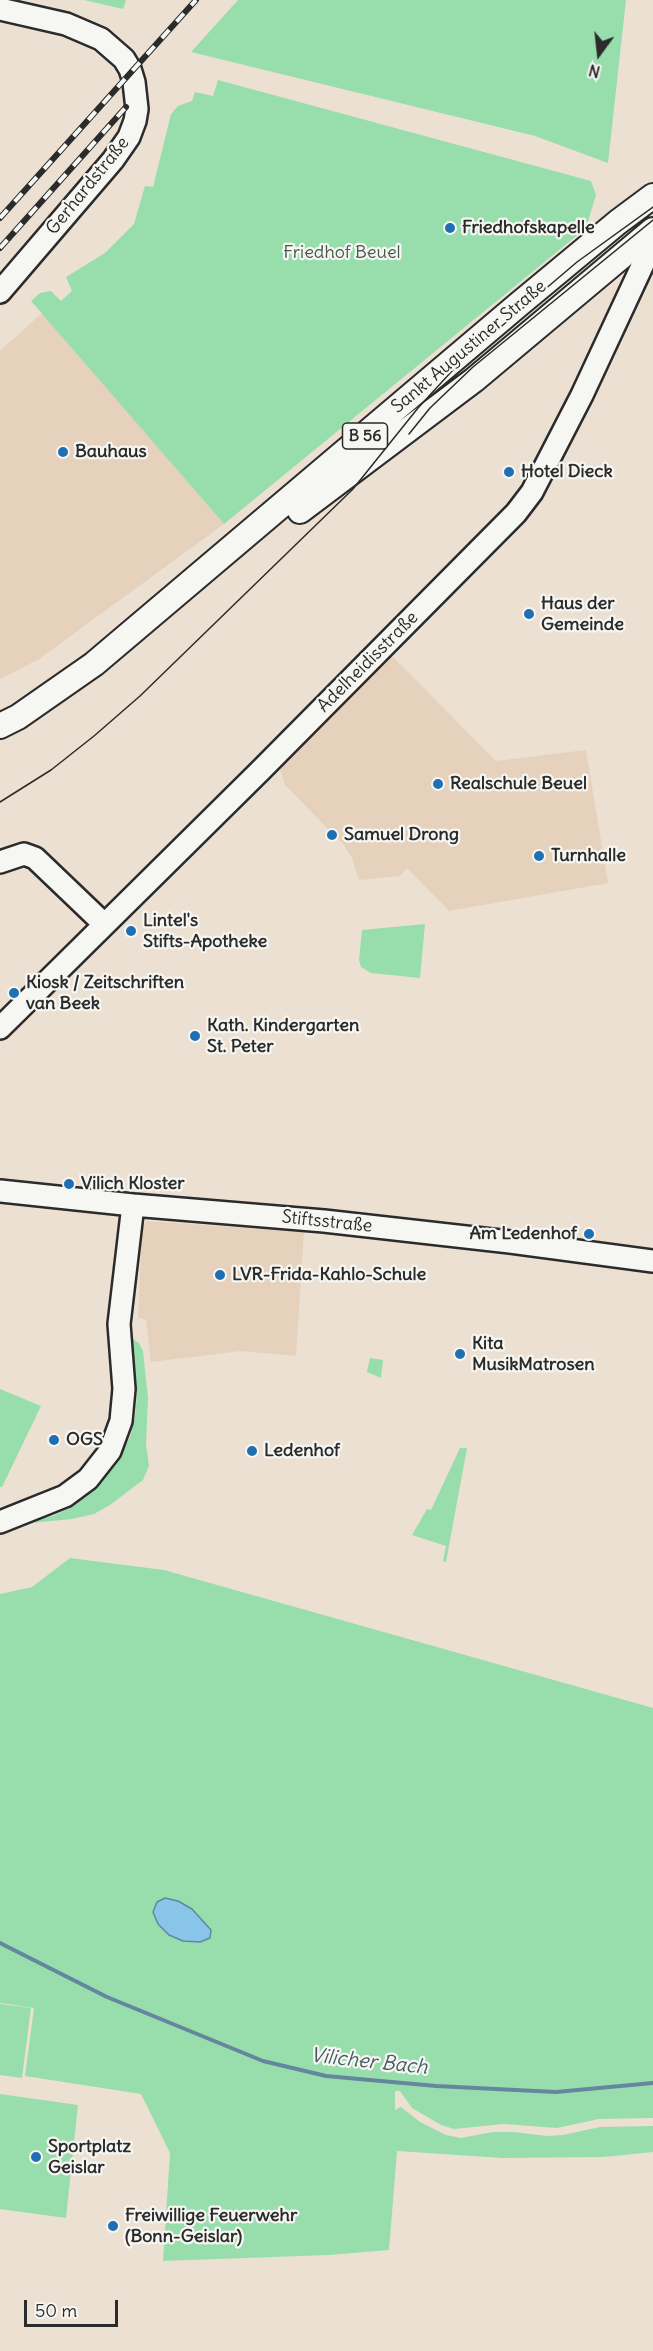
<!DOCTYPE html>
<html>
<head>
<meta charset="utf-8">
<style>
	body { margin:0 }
	#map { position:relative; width:653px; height:2351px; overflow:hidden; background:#ece0d2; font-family:Delius,sans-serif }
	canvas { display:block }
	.north { position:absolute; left:569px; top:24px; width:60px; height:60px; -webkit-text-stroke:4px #f6f6f2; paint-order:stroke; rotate:195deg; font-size:16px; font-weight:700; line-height:24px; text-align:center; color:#2b2b2b }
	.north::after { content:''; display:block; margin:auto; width:21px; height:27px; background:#2b2b2b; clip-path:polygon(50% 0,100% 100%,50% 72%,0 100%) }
	.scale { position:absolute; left:24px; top:2300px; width:94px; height:27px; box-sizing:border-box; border:3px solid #2b2b2b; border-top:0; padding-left:8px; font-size:18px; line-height:21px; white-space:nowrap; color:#2b2b2b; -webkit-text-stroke:4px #f6f6f2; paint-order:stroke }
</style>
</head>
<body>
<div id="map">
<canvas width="653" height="2351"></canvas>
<div class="north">N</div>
<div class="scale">50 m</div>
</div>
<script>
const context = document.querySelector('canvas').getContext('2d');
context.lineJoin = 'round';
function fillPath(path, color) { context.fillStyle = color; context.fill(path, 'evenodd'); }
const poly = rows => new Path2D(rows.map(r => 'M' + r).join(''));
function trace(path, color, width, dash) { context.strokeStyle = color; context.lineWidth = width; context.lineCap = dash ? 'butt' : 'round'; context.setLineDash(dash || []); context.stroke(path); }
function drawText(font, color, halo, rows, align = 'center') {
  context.font = font + ' Delius,sans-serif'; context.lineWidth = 4.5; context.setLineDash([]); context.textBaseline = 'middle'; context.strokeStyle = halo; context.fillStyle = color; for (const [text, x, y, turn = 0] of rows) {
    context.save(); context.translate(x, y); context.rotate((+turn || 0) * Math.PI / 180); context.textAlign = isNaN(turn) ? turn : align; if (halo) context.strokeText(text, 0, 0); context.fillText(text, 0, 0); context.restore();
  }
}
fillPath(poly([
	[42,313,224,524,39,659,0,679,0,351],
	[390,654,496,761,586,750,608,883,449,911,407,868,400,876,359,880,352,858,343,844,285,785,280,770,282,765,293,754,291,752],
	[146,1221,304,1232,296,1356,241,1351,151,1362,146,1320,138,1317,142,1231]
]), '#e5d1bc');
fillPath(poly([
	[84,0,126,0,123,9],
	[238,0,626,0,608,163,535,136,191,52],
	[218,80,591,181,596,195,586,228,224,524,31,301,40,293,51,291,61,301,72,291,66,277,105,253,134,224,145,186,153,187,171,114,178,106,192,101,195,92,213,96],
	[425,924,420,978,371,973,361,967,359,960,362,930],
	[131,1338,139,1343,143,1351,148,1398,146,1444,149,1466,143,1480,110,1505,94,1514,72,1519,10,1525,53,1516,70,1508,88,1495,116,1464,130,1437,135,1417,137,1394],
	[370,1358,383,1360,381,1378,367,1372],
	[0,1389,41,1406,2,1487,0,1487],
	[460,1448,467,1448,446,1562,443,1561,446,1546,412,1535,427,1509,431,1510],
	[70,1558,164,1570,653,1708,653,2118,599,2119,557,2128,504,2124,454,2129,441,2125,419,2112,412,2108,400,2091,395,2091,395,2110,401,2107,420,2122,446,2135,461,2138,493,2132,514,2132,547,2136,563,2135,600,2127,653,2126,653,2152,604,2157,503,2158,397,2151,389,2250,329,2255,163,2261,170,2153,141,2094,25,2076,34,2008,0,2003,0,1594,32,1587],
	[0,2004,31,2008,22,2078,0,2075],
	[0,2094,78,2105,66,2218,0,2209]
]), '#98deac');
const water = poly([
	[165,1898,178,1901,192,1909,211,1930,210,1938,200,1942,183,1941,169,1935,158,1924,153,1912,157,1902,165,1898]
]);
fillPath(water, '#89c5e9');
trace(water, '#63879d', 1.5);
trace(poly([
	[0,1943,107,1997,263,2061,326,2076,436,2086,556,2092,653,2083]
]), '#63879d', 4);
const secondary = poly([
	[0,9,66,24,101,39,124,59,130,69,134,82,137,109,135,121,129,137,113,160,0,292],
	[0,862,24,854,35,858,104,924],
	[0,1028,260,771,516,513,532,492,582,395,644,262,653,237],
	[0,1191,133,1205,324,1221,510,1242,653,1261],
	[0,1522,65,1496,88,1479,110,1451,121,1421,124,1389,119,1324,133,1205]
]);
const primary = poly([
	[300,511,474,380,653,230],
	[0,726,18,717,94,664,518,305,618,222,653,196]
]);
trace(secondary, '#2b2b2b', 26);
trace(primary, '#2b2b2b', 28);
trace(secondary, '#f6f6f2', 21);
trace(primary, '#f6f6f2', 24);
trace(poly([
	[409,434,430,408,473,367,653,220],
	[0,802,51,770,94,736,140,696,353,489,418,408,463,359,577,262,653,207]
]), '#2b2b2b', 1.5);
const rail = poly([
	[0,218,196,0],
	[0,248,126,107]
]);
trace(rail, '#2b2b2b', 6);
trace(rail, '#f6f6f2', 4, [11]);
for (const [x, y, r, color] of [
	[450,228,6,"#1f6fb2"],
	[63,452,6,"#1f6fb2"],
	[509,472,6,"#1f6fb2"],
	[529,614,6,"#1f6fb2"],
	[438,784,6,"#1f6fb2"],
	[332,835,6,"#1f6fb2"],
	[539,856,6,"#1f6fb2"],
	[131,931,6,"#1f6fb2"],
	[14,993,6,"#1f6fb2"],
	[195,1036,6,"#1f6fb2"],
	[69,1184,6,"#1f6fb2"],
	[589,1234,6,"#1f6fb2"],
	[220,1275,6,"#1f6fb2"],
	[460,1354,6,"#1f6fb2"],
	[54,1440,6,"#1f6fb2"],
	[252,1451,6,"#1f6fb2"],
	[36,2157,6,"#1f6fb2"],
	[113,2226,6,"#1f6fb2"]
]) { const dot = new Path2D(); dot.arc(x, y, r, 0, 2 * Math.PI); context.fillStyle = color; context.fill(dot); trace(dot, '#f6f6f2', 2); }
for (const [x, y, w] of [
	[365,436,45]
]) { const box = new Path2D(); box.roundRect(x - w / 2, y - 13, w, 26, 4.5); context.fillStyle = '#f6f6f2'; context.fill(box); trace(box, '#2b2b2b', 1.5); }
drawText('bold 16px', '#2b2b2b', null, [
	["B 56",365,436]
]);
drawText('18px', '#2b2b2b', '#f6f6f2', [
	["Gerhardstraße",88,186,-51],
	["Sankt Augustiner Straße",469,347,-40],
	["Adelheidisstraße",368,662,-45],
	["Stiftsstraße",327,1222,6]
]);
drawText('bold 18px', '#2b2b2b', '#f6f6f2', [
	["Friedhofskapelle",462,228],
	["Bauhaus",75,452],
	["Hotel Dieck",521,472],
	["Haus der",541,604],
	["Gemeinde",541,625],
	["Realschule Beuel",450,784],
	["Samuel Drong",344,835],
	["Turnhalle",551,856],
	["Lintel's",143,921],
	["Stifts-Apotheke",143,942],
	["Kiosk / Zeitschriften",26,983],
	["van Beek",26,1004],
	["Kath. Kindergarten",207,1026],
	["St. Peter",207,1047],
	["Vilich Kloster",81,1184],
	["Am Ledenhof",577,1234,"right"],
	["LVR-Frida-Kahlo-Schule",232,1275],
	["Kita",472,1344],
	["MusikMatrosen",472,1365],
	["OGS",66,1440],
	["Ledenhof",264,1451],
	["Sportplatz",48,2147],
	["Geislar",48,2168],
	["Freiwillige Feuerwehr",125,2216],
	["(Bonn-Geislar)",125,2237]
], 'left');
drawText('18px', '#46584b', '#f6f6f2', [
	["Friedhof Beuel",342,253]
]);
drawText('italic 20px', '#475964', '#f6f6f2', [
	["Vilicher Bach",369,2062,6]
]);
</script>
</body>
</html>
